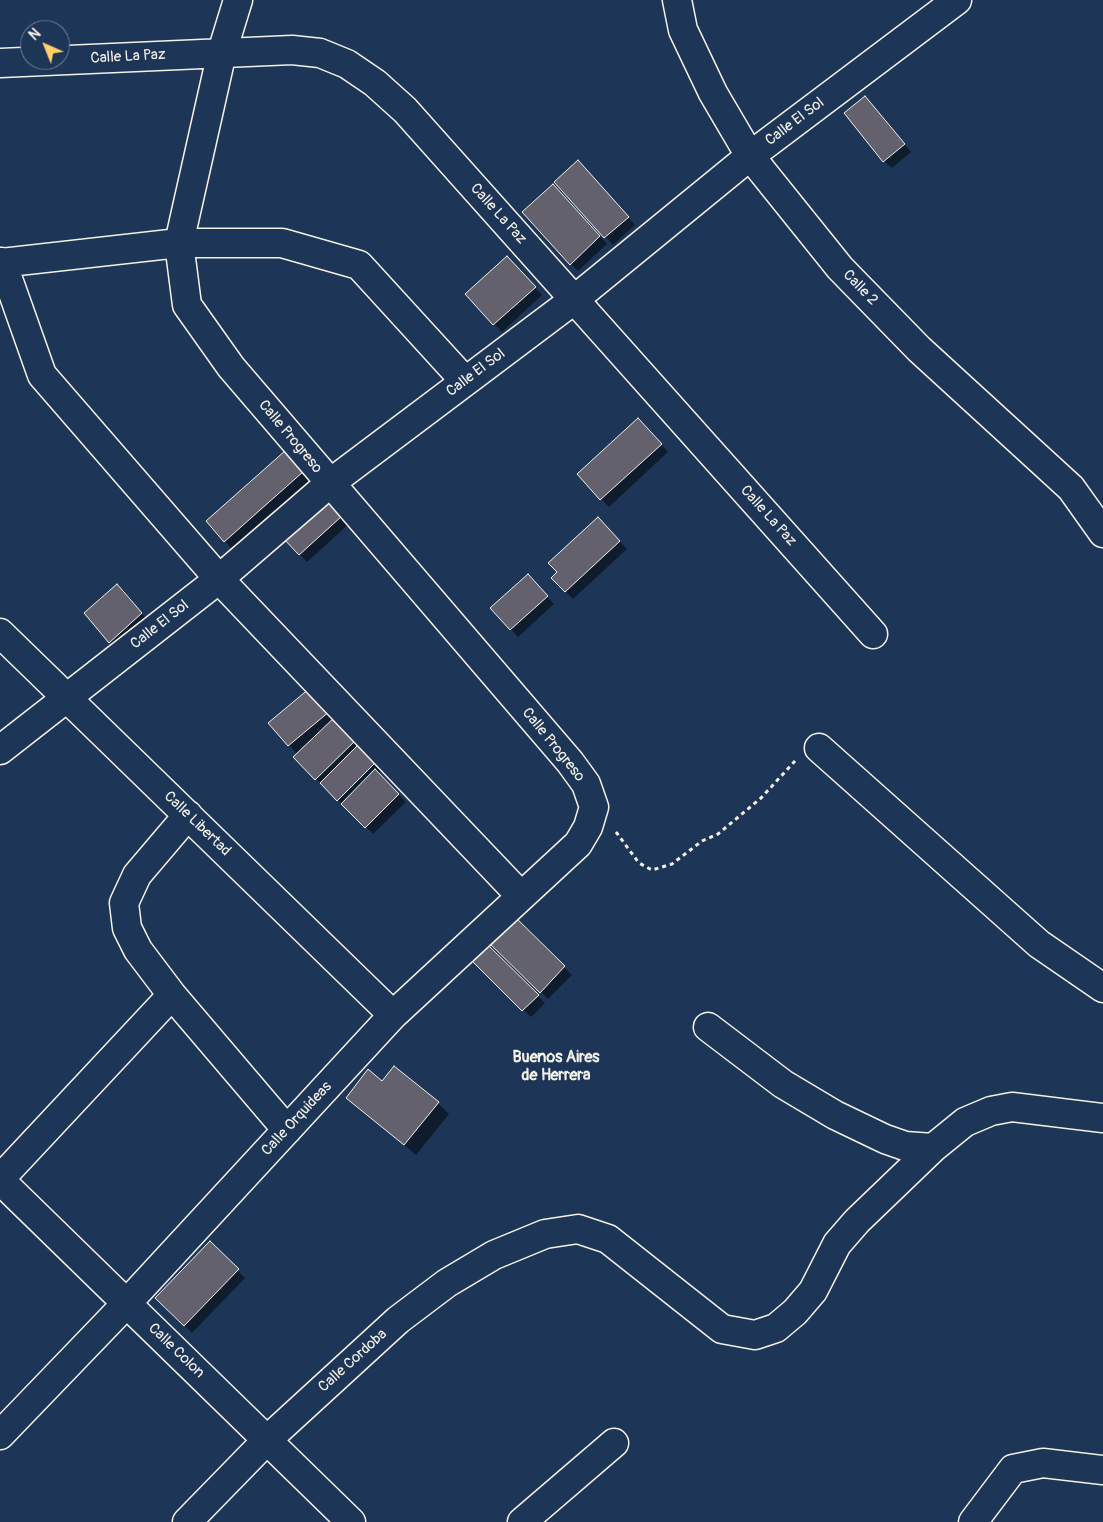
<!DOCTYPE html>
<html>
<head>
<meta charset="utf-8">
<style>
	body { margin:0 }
	#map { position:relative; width:1103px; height:1522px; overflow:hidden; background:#1d3557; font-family:Pangolin,sans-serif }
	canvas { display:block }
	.north { position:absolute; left:20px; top:20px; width:50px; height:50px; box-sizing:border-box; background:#1d3557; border:1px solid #738091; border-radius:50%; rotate:316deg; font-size:14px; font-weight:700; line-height:20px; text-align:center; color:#f4f1e8 }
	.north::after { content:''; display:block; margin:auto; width:18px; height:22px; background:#ffd166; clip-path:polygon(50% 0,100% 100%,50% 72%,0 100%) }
</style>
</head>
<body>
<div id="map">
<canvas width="1103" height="1522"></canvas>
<div class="north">N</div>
</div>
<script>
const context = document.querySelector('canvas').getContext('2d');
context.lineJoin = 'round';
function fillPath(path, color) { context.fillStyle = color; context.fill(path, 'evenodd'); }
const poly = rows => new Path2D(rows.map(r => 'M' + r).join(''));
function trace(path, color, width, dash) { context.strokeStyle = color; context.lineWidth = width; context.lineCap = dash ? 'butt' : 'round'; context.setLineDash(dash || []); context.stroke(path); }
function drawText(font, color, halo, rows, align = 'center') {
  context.font = font + ' Pangolin,sans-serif'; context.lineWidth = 5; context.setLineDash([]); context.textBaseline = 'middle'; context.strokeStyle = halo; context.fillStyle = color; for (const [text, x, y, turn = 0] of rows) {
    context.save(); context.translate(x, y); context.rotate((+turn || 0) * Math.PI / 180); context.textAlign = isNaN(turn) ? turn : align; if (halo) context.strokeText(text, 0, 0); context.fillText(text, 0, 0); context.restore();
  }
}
fillPath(poly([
	[865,97,911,152,892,168,884,161],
	[585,169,635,225,613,245,556,182],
	[560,193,607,244,578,271,571,264],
	[514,265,542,295,502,332,466,294],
	[645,427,668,452,609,507,578,474],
	[286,452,311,480,232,549,207,521],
	[326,500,349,524,307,562,285,538],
	[598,519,627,549,573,599,553,578],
	[535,583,554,604,518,637,511,629],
	[124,593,149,622,117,649,110,642],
	[310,690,364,747,362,750,382,770,378,774,406,802,373,834,294,757,297,754,270,724],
	[512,916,572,975,548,999,488,940],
	[486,945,545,1003,531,1017,472,959],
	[383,1083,438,1103,449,1114,416,1155,347,1097],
	[210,1243,245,1278,192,1333,157,1298]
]), '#0007');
const building = poly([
	[865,96,905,144,883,162,844,113,865,96],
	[578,160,629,217,604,238,554,182,578,160],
	[553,184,600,236,570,265,522,212,553,184],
	[507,256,536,287,493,325,465,294,507,256],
	[638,418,662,444,600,500,577,474,638,418],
	[286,450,304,471,224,542,206,521,286,450],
	[326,498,342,516,299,555,283,538,326,498],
	[598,517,620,541,565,592,551,578,557,572,548,563,598,517],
	[528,574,548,596,510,630,490,608,528,574],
	[117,584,142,613,109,643,84,613,117,584],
	[310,688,330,711,288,746,268,723,310,688],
	[336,716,358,738,315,780,293,757,336,716],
	[358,745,376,762,337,801,320,783,358,745],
	[375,769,399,794,365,828,341,804,375,769],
	[512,914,565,966,540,993,486,940,512,914],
	[486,943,539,995,522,1011,470,959,486,943],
	[394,1066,439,1102,404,1145,346,1098,368,1069,382,1081,394,1066],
	[210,1241,239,1269,184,1326,155,1298,210,1241]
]);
fillPath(building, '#62616d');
trace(building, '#f4f1e8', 1);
const minor = poly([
	[677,0,683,30,713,93,750,156,840,268,919,349,1071,488,1103,533],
	[0,63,292,50,320,53,347,64,375,83,405,110,873,634],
	[2,262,42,375,219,579,521,896],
	[0,263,179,243,282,243,359,265,465,381],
	[0,633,393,1015],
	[819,748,1039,944,1103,988],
	[0,750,219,579,329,484,575,299,750,156,957,0],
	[188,815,137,875,124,903,127,928,138,950,172,995,287,1130],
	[708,1027,783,1084,835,1115,885,1139,905,1146,933,1148],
	[0,1179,172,995],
	[0,1180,351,1522],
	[0,1435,127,1303,393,1015,578,844,588,827,594,807,586,784,570,762,231,367,187,305,179,243,222,52,238,0],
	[187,1522,267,1440,398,1320,447,1283,494,1255,545,1234,578,1229,608,1239,722,1329,755,1335,776,1328,795,1312,813,1291,837,1244,857,1221,933,1148,965,1122,991,1111,1012,1107,1103,1118],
	[522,1522,614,1443],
	[973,1522,1013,1469,1043,1463,1103,1470]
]);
trace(minor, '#f4f1e8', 31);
trace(poly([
	[616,832,639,863,652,870,672,864,702,841,718,834,761,798,795,761]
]), '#f4f1e8', 3, [4, 4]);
trace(minor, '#1d3557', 28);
drawText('15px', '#f4f1e8', '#1d3557', [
	["Calle La Paz",128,57,-3],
	["Calle El Sol",795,122,-37],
	["Calle La Paz",498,214,48],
	["Calle 2",860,288,46],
	["Calle El Sol",476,373,-37],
	["Calle Progreso",290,437,50],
	["Calle La Paz",768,516,48],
	["Calle El Sol",160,625,-38],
	["Calle Progreso",553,745,51],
	["Calle Libertad",197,824,44],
	["Calle Orquideas",297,1119,-47],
	["Calle Colon",176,1351,44],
	["Calle Cordoba",353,1361,-42]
]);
drawText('bold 16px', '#f4f1e8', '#1d3557', [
	["Buenos Aires",556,1058],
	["de Herrera",556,1076]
]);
</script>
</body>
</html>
